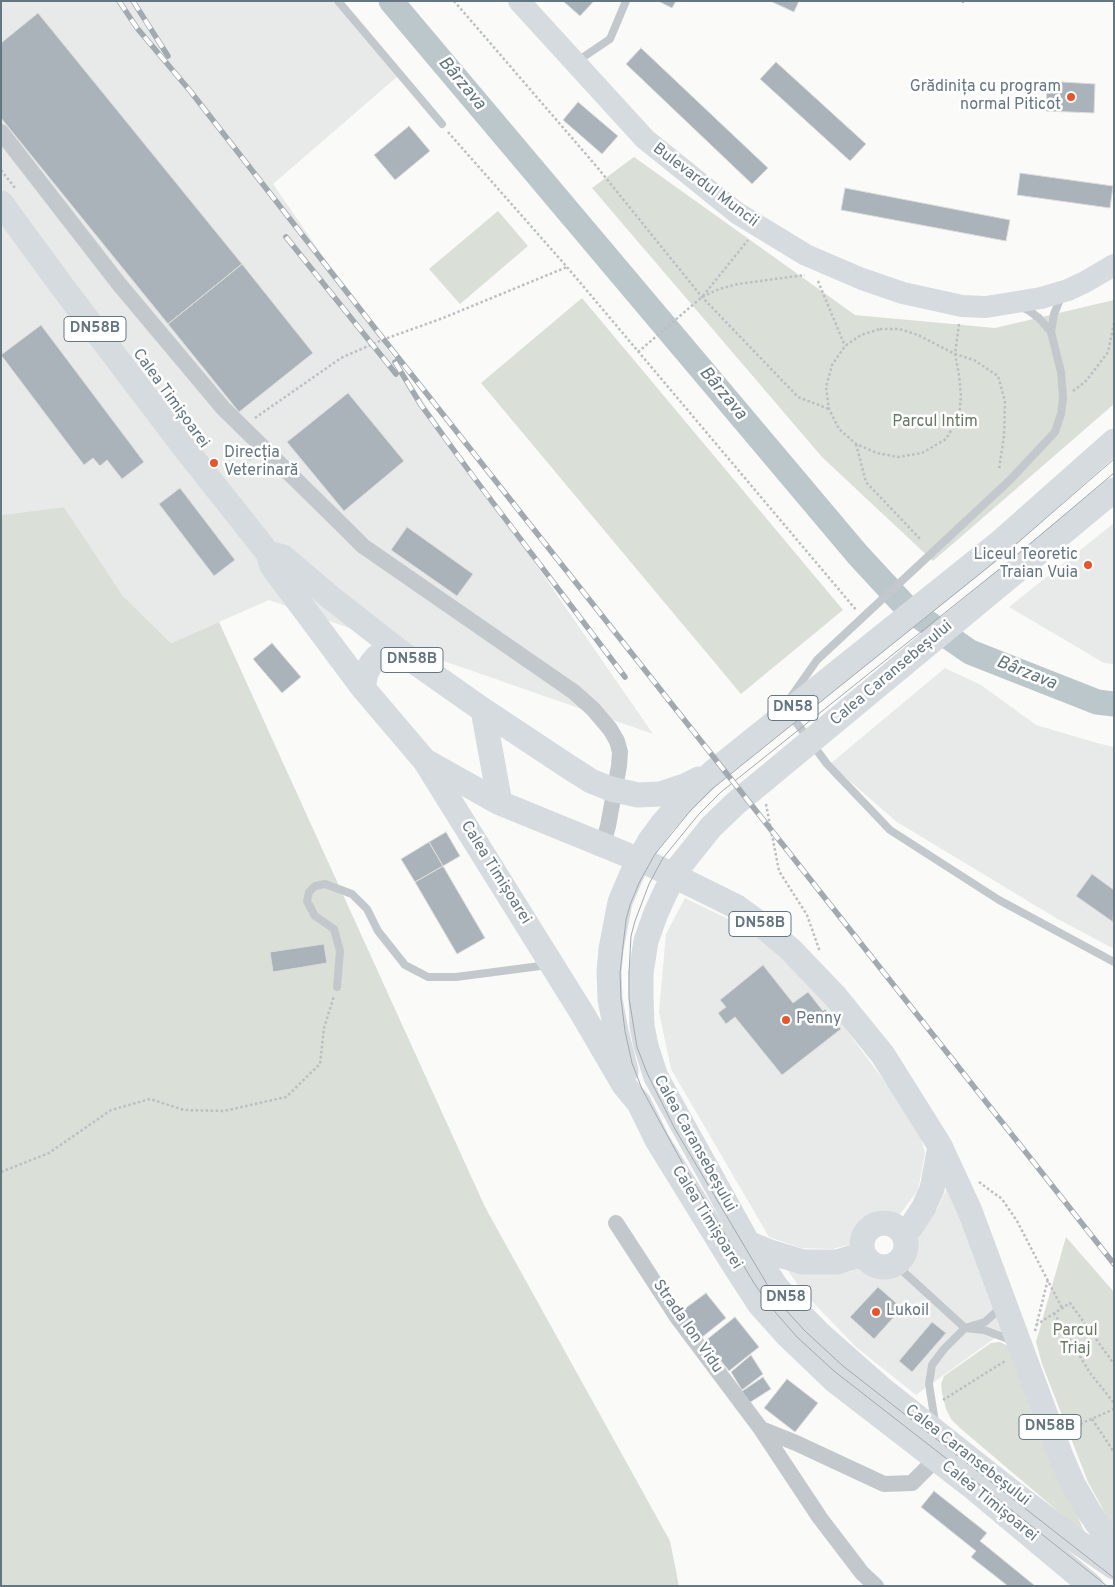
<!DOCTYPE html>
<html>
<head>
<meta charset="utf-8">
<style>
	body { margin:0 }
	#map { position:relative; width:1115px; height:1587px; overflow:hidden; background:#fafaf8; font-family:Overpass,sans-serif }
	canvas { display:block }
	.frame { position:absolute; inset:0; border:2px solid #657683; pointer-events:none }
</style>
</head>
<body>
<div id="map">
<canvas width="1115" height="1587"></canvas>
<div class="frame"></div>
</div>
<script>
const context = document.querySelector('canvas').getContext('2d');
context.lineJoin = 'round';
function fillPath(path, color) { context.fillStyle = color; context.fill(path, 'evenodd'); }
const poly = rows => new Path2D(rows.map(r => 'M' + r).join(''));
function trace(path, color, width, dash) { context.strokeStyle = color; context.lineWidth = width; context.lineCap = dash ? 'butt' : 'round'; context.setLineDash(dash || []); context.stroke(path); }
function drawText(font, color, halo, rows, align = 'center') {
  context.font = font + ' Overpass,sans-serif'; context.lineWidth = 5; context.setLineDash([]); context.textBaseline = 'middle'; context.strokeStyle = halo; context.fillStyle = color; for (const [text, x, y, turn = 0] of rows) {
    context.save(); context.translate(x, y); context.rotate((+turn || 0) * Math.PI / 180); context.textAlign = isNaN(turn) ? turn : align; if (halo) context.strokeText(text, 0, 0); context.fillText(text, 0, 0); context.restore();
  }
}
fillPath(poly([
	[1,1,334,1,398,76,273,184,653,734,269,600,171,643,123,596,64,507,1,515],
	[1114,523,1114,664,1104,663,1009,607],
	[945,668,981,685,1036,725,1097,743,1114,747,1114,949,1056,918,897,822,830,764],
	[685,898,751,930,773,944,832,1011,918,1126,925,1153,918,1190,895,1221,878,1220,862,1230,857,1243,832,1249,801,1248,769,1237,671,1069,659,1012,666,934],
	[950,1181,1006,1330,916,1395,856,1347,803,1292,786,1268,818,1274,850,1272,867,1265,880,1270,896,1267,908,1254,910,1242,937,1210]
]), '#e8e9e9');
fillPath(poly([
	[634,157,855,315,995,328,1114,300,1114,404,933,561,822,457,592,188],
	[498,211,528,246,460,304,429,269],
	[582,298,843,610,741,694,481,383],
	[64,507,123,596,171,643,219,622,485,1207,670,1541,679,1586,1,1586,1,515],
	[1066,1237,1114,1292,1114,1529,1088,1482,1042,1364,1036,1342],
	[1000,1342,1008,1346,1011,1351,1037,1429,1086,1535,960,1428,951,1419,946,1409,942,1393,941,1384,944,1376,991,1343]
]), '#dadfd7');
trace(poly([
	[391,1,858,555,908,609,970,652,1097,702,1114,704]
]), '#bbc7cb', 25);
const building = poly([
	[563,1,594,1,580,16,563,1],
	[658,1,676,1,672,8,658,1],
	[770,1,799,1,794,12,770,1],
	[38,13,242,264,168,324,1,118,1,43,38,13],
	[641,48,768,168,752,184,626,64,641,48],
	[776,62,866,144,850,161,760,79,776,62],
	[1047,81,1095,84,1094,113,1046,111,1047,81],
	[578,102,618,136,602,154,563,120,578,102],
	[409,126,430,151,395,180,374,155,409,126],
	[1020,173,1113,186,1110,208,1017,195,1020,173],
	[845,188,1010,220,1006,241,841,210,845,188],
	[242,264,313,353,239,412,168,324,242,264],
	[41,325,144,462,122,479,107,460,100,466,93,458,84,465,1,355,41,325],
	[348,393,404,461,344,511,287,442,348,393],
	[180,488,235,560,214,576,159,504,180,488],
	[407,527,473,574,457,596,391,550,407,527],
	[272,643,301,677,282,693,253,659,272,643],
	[446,832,460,856,443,866,429,842,446,832],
	[429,842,443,866,415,882,401,859,429,842],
	[443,866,485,938,457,954,415,882,443,866],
	[1092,874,1114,890,1113,922,1076,896,1092,874],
	[324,944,327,963,273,972,270,952,324,944],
	[763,965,793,1003,808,992,823,1011,825,1009,841,1029,782,1075,735,1017,726,1024,718,1013,726,1007,720,1000,763,965],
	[878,1287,902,1308,874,1339,850,1317,878,1287],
	[706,1293,726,1318,701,1338,683,1310,706,1293],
	[735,1317,759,1347,729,1371,705,1341,735,1317],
	[932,1322,946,1333,912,1372,899,1361,932,1322],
	[751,1355,763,1374,742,1390,731,1372,751,1355],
	[763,1377,771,1389,749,1403,741,1392,763,1377],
	[787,1379,818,1403,795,1432,764,1408,787,1379],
	[934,1491,987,1533,980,1541,1034,1585,1034,1586,1008,1586,971,1557,976,1551,921,1507,934,1491]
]);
fillPath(building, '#aab3b9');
trace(building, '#dcdcda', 1);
trace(poly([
	[454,1,597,167,702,297,798,397,829,409],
	[962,1,964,3],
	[448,132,567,267,857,611],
	[1,170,15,188],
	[818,281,845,346],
	[703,296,748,240],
	[959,324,955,354,974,360,998,376,1005,401,1004,436,999,469],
	[880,329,899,329,918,335,955,354,959,375,961,396,959,417,946,439,922,453,898,457,877,453,856,444,839,429,829,409,826,387,832,365,845,346,861,335,880,329],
	[638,352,702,297,719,289,738,284,805,275],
	[1073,391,1086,381,1108,352,1114,323],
	[255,418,341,358,382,340,443,318,567,267],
	[856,444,866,482,921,540],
	[229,475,253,457],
	[766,804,779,871,807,915,820,952],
	[1,1172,49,1153,111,1110,150,1099,184,1110,224,1111,286,1097,320,1064,324,1028,334,996],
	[979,1182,1002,1199,1017,1221,1062,1308],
	[1054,1313,1090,1373,1114,1403],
	[1036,1325,1070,1303,1114,1364],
	[1035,1331,1048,1279],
	[943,1400,1005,1361],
	[1092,1419,1114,1452],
	[1071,1428,1114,1409]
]), '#bbbfc2', 2.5, [2.5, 2.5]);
trace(poly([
	[338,1,442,124],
	[576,62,610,39,626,1],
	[1021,307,1028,310,1039,318,1051,332],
	[791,697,817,660,1010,480,1055,432,1061,414,1063,398,1061,372,1051,332,1054,314,1059,302,1063,296],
	[794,713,796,722,827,764,890,830,999,900,1114,962],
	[337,987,340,951,334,929,315,916,307,901,309,892,315,886,325,884,352,894,367,909,378,931,405,965,428,977,456,977,548,965],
	[895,1264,965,1328,984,1330,1011,1340],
	[935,1422,929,1384,932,1365,944,1349,965,1328,985,1322,996,1312,999,1306]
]), '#c3c8cc', 8);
trace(poly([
	[1,132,119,284,223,408,347,530,363,546,574,692,593,709,610,729,617,741,620,752,619,766,608,826,603,844],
	[616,1223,677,1317,761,1429,820,1518,862,1573,876,1586],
	[761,1429,796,1443,884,1484,912,1483,936,1459]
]), '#c3c8cc', 16);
trace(poly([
	[519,1,645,139,737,213,806,255,862,279,903,293,962,306,986,307,1041,298,1068,290,1085,282,1114,265]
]), '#d6dbdf', 22);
trace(poly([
	[1,203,64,289,184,447,268,553,272,566,363,688,425,761,582,1013,624,1085,639,1103,657,1140,734,1265,760,1305,787,1335,834,1380,970,1485,1091,1586],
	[1114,490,736,803,711,827,679,867,666,891,656,913,646,941,641,973,641,998,642,1026,646,1046,656,1077,748,1243,775,1285,796,1310,821,1335,882,1389,1008,1489,1075,1540,1114,1567],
	[268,553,283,557,330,597,399,651,483,710,500,803],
	[363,688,366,673,371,664,377,657,386,653,399,651],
	[483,710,569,767,591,781,611,789,638,795,660,794,687,785,699,779],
	[427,762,500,803,652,865,737,907,759,923,790,949,835,996,883,1055,940,1146,970,1211,1061,1456,1073,1484,1088,1510,1114,1548],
	[626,1071,616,1031,610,999,609,972,611,949,620,902,628,883,635,867,649,842,663,823,680,804,713,772,999,543,1114,441],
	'862 1245a22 22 0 1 1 44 0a22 22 0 1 1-44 0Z',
	[903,1233,911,1227,924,1207,932,1189,940,1146],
	[748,1243,770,1252,803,1262,837,1262,864,1254]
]), '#d6dbdf', 25);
trace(poly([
	[1114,473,1012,559,721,792,699,814,663,858,649,884,635,921,631,936,629,973,629,998,634,1029,637,1047,647,1073,675,1129,771,1291,783,1307,805,1331,843,1366,1114,1578],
	[1107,1586,947,1459,834,1371,797,1337,769,1305,754,1283,684,1166,642,1089,632,1063,625,1031,621,999,620,973,626,920,630,905,639,883,655,854,691,810,712,789,1007,552,1114,459]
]), '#a2aab0', 1);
const rail = poly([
	[119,1,137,28,191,92,374,327,1114,1264],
	[133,1,168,56],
	[286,237,396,374],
	[395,362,421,405,472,475,625,677]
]);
trace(rail, '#a2aab0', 5.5);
trace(rail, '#fff', 4, [11]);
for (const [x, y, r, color] of [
	[1071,97,5,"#e4572e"],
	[214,463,5,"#e4572e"],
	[1088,565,5,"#e4572e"],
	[786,1020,5,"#e4572e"],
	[876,1312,5,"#e4572e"]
]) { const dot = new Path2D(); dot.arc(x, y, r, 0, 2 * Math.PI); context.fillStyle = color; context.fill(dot); trace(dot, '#fff', 2); }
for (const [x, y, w] of [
	[95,329,62],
	[412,660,62],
	[793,708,50],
	[760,924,62],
	[786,1298,50],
	[1050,1427,62]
]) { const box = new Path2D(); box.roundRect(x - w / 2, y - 12.5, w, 25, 4); context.fillStyle = '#fff'; context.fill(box); trace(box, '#657683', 1); }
drawText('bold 15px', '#657683', null, [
	["DN58B",95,329],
	["DN58B",412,660],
	["DN58",793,708],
	["DN58B",760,924],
	["DN58",786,1298],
	["DN58B",1050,1427]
]);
drawText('16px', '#657683', '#fff', [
	["Grădinița cu program",1061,88,"right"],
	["normal Piticot",1061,106,"right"],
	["Direcția",224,454],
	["Veterinară",224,472],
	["Liceul Teoretic",1078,556,"right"],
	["Traian Vuia",1078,574,"right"],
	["Penny",796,1020],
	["Lukoil",886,1312]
], 'left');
drawText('16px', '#657683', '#fff', [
	["Bulevardul Muncii",705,186,37],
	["Calea Timișoarei",170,399,54],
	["Calea Caransebeșului",892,674,-40],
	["Calea Timișoarei",495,873,58],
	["Calea Caransebeșului",694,1144,61],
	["Calea Timișoarei",706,1218,58],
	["Strada Ion Vidu",687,1327,55],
	["Calea Caransebeșului",967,1456,38],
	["Calea Timișoarei",989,1502,39]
]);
drawText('16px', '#687a64', '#fff', [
	["Parcul Intim",935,423],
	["Parcul",1075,1332],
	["Triaj",1075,1350]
]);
drawText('italic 18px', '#60757c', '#fff', [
	["Bârzava",461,84,50],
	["Bârzava",722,394,50],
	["Bârzava",1026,674,22]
]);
</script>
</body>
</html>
